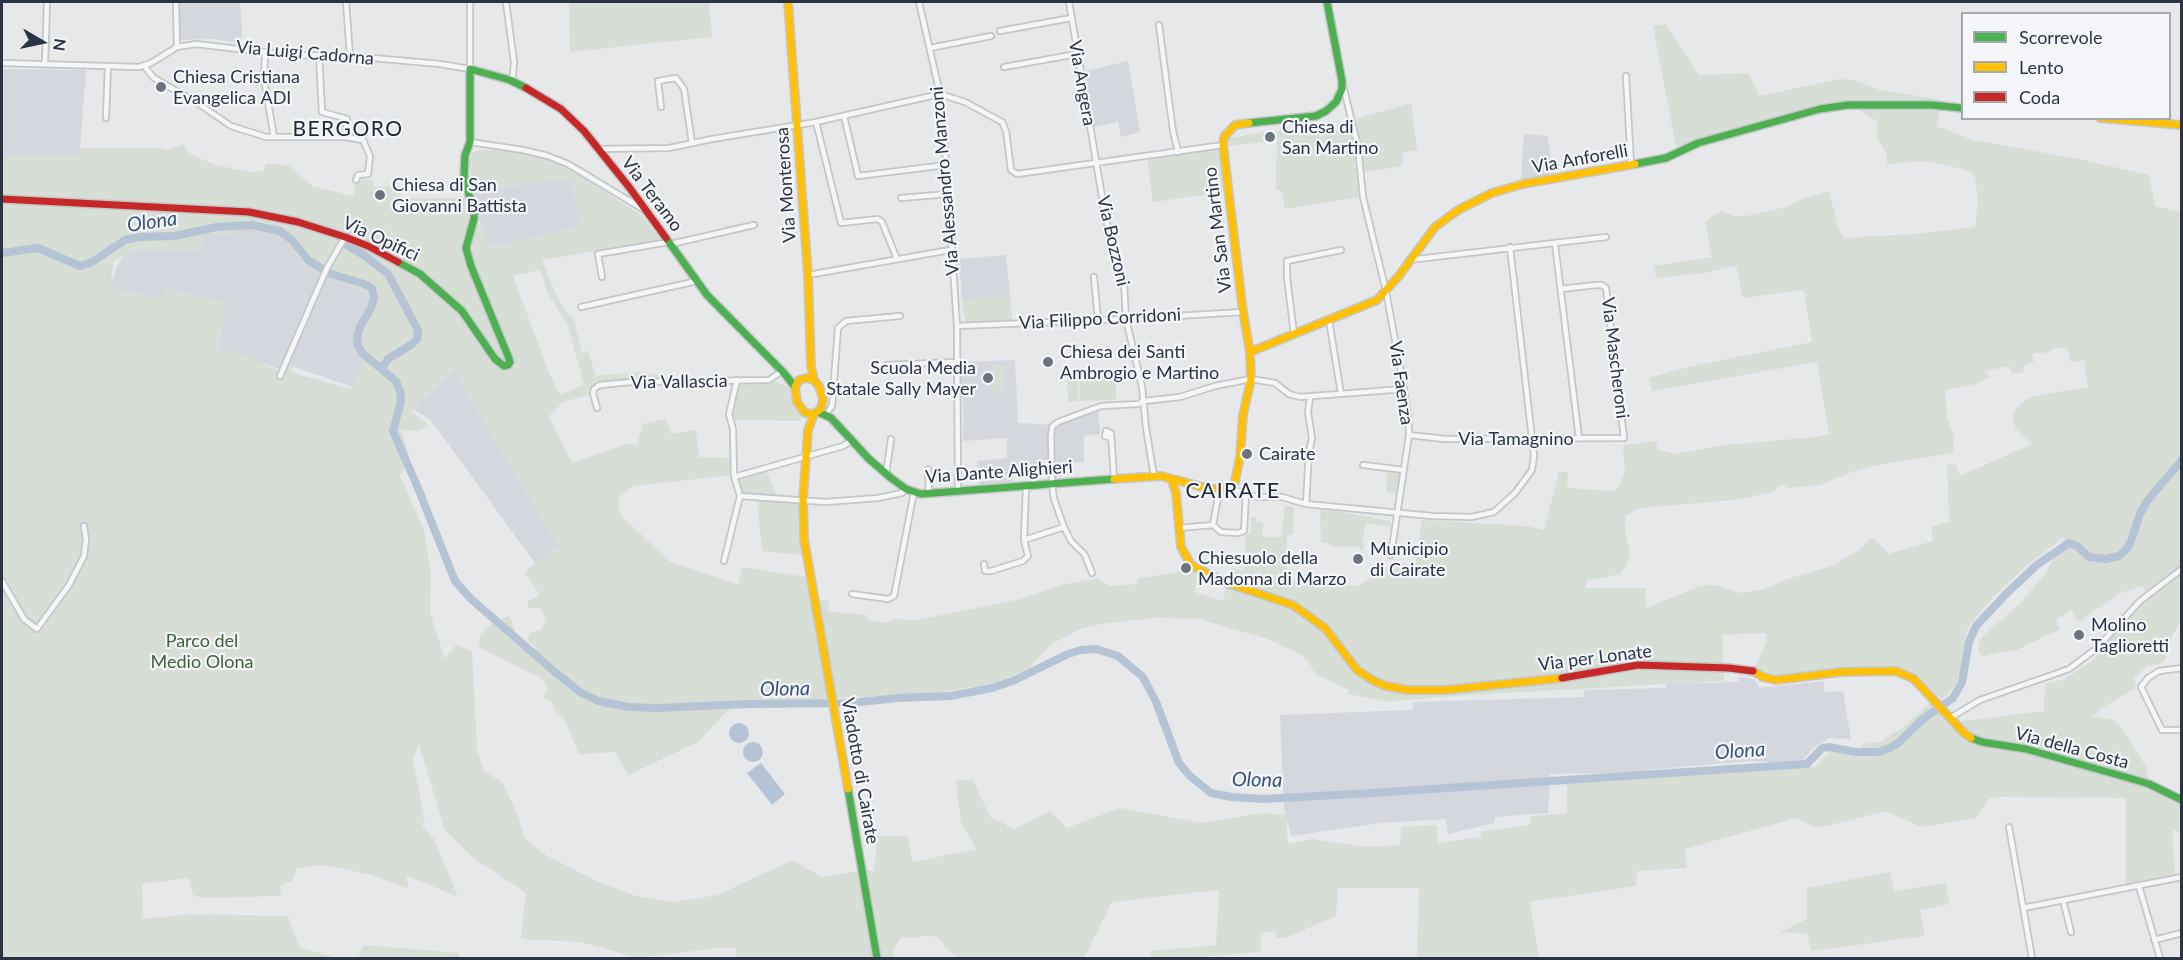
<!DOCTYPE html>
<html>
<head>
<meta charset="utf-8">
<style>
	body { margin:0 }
	#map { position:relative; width:2183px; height:960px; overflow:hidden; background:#e6e8ea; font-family:Lato,sans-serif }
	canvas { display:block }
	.frame { position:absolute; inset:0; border:3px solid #2b3445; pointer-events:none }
	.legend { position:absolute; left:1961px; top:12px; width:210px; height:108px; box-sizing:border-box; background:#f4f6f9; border:2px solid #a4a8b1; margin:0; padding:8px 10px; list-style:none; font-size:18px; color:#2b3445 }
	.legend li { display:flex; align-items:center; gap:12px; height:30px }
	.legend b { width:30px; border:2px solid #a4a8b1 }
	.north { position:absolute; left:12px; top:12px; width:60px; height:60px; -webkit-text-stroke:4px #f4f6f9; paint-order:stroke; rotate:99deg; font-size:16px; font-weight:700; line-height:24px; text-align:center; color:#2b3445 }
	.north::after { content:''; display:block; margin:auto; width:21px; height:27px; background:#2b3445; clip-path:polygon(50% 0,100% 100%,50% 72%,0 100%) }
</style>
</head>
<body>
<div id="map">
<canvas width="2183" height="960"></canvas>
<div class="frame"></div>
<ul class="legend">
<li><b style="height:8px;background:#4caf50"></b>Scorrevole</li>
<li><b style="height:8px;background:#ffc107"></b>Lento</li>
<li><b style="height:8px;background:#c62828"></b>Coda</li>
</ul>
<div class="north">N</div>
</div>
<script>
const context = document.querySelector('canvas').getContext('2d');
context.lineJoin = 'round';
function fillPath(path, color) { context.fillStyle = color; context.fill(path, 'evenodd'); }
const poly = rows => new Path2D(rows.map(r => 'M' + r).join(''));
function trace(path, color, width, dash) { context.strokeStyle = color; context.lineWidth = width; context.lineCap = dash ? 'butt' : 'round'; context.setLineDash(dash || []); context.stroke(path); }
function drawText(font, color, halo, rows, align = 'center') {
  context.font = font + ' Lato,sans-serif'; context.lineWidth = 4.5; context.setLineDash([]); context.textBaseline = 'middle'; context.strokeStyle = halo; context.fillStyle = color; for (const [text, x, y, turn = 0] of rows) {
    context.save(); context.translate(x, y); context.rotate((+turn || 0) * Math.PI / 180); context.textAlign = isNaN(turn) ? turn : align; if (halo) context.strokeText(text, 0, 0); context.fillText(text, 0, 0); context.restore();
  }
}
fillPath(poly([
	[179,2,240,2,242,29,241,43,212,39,179,40],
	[1128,61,1140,132,1121,137,1118,122,1090,128,1081,72],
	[2,69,86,70,80,148,81,156,2,161],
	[1524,134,1547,136,1554,176,1521,180],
	[551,180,571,180,581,227,490,247,481,224,473,192],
	[235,227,283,235,423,294,541,519,561,546,535,563,430,419,406,405,294,367,276,368,219,349,225,303,167,289,165,300,110,288,116,269,125,252],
	[1006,255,1010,295,962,300,959,259],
	[1015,360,1018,423,1057,425,1098,410,1100,434,1084,436,1084,462,1052,464,1051,460,1042,460,1041,465,1014,465,1013,483,979,487,977,461,1007,458,1007,438,963,441,963,422,968,421,964,421,960,362],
	[1739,677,1754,679,1759,688,1824,681,1824,692,1843,691,1851,739,1829,738,1812,749,1805,758,1797,764,1750,761,1646,770,1646,772,1550,774,1548,813,1495,817,1494,823,1448,834,1446,819,1381,823,1291,836,1284,809,1280,715,1412,710,1414,702,1584,697,1584,690,1665,688,1667,684,1738,682]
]), '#d4d7dd');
fillPath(poly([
	[569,2,711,2,709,2,712,37,570,52],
	[1666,24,1699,75,1749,73,1759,96,1839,79,1853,80,1880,90,1937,99,1941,102,1937,126,1973,140,2079,159,2149,175,2155,206,2181,212,2181,619,2172,637,2164,662,2147,666,2134,678,2136,688,2115,700,2092,716,2113,720,2122,728,2146,767,2149,784,2181,800,2181,833,2172,829,2175,875,2126,884,2126,799,2123,798,2002,797,1990,798,1976,818,1921,827,1886,811,1818,828,1796,818,1685,849,1687,868,1637,871,1636,886,1530,902,1539,958,1417,958,1419,888,1338,888,1336,916,1285,938,1276,938,1275,932,1261,933,1261,952,1187,958,1151,958,1150,951,1216,945,1219,890,1112,902,1084,958,962,958,950,952,938,938,929,935,914,938,901,937,893,951,894,958,737,958,736,949,727,947,638,958,581,942,521,939,526,893,472,857,445,830,419,744,413,759,425,823,422,822,423,827,434,839,458,897,406,875,409,889,372,875,324,865,297,868,293,880,280,887,281,896,201,898,193,895,189,878,142,884,143,916,140,919,191,914,288,916,298,945,304,949,338,958,2,958,2,155,80,156,81,148,161,148,168,150,184,144,188,152,194,156,217,165,234,169,254,172,263,171,266,164,288,165,312,186,353,196,357,178,374,180,373,186,385,188,386,185,399,186,401,198,469,198,471,225,481,224,490,247,581,227,571,181,551,180,473,192,468,158,469,154,479,150,494,150,514,151,547,159,569,168,641,215,661,240,542,260,555,292,564,309,574,320,582,352,588,351,596,376,642,372,661,376,660,381,632,381,592,388,591,394,563,402,549,416,572,463,629,443,637,445,643,424,666,419,671,434,696,430,699,457,733,458,732,475,634,486,619,496,619,510,623,517,670,562,738,584,742,567,807,577,811,598,829,601,828,611,867,615,867,620,886,623,894,618,912,621,1021,599,1061,585,1098,578,1109,586,1138,584,1137,579,1193,569,1199,573,1194,592,1223,601,1231,568,1245,571,1246,535,1251,533,1251,517,1256,517,1256,522,1263,522,1262,537,1281,537,1285,506,1294,507,1294,513,1293,534,1287,535,1287,576,1263,574,1307,583,1358,586,1395,562,1416,565,1422,520,1527,526,1544,530,1559,472,1568,472,1567,488,1616,491,1625,473,1623,445,1656,441,1658,450,1675,454,1725,445,1816,437,1829,434,1817,362,1652,391,1649,378,1688,367,1812,342,1804,290,1743,298,1736,266,1704,273,1656,278,1654,266,1712,257,1705,221,1722,211,1734,216,1746,216,1786,207,1805,198,1829,191,1838,227,1844,238,1913,234,1975,227,1978,201,1975,177,1973,174,1962,169,1926,161,1887,164,1887,155,1877,138,1877,121,1859,110,1853,108,1842,108,1796,118,1693,149,1687,145,1676,147,1653,26],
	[243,229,281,235,304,266,369,295,354,347,365,358,351,389,304,376,293,371,287,362,281,372,248,357,219,349,225,302,167,289,165,300,111,287,113,261,136,250,200,250,205,235,215,234,233,235,234,231],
	[540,270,548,294,567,323,584,384,560,395,548,370,513,276],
	[2063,347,2068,351,2071,362,2084,360,2088,387,2033,396,2022,403,2012,415,2016,429,2032,444,1960,476,1955,463,1947,465,1949,522,1932,527,1933,541,1888,554,1875,539,1869,539,1861,549,1829,567,1787,579,1762,590,1739,593,1715,585,1707,585,1698,587,1646,608,1646,588,1586,588,1586,581,1620,574,1626,566,1630,553,1625,531,1625,516,1638,508,1736,500,1775,491,1778,487,1783,485,1788,488,1820,485,1854,471,1877,465,1953,453,1954,437,1947,417,1945,390,1976,384,1989,377,1986,371,2009,366,2012,373,2023,373,2024,365,2034,362,2032,354,2049,352,2055,348],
	[456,370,470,399,541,519,560,546,535,563,525,573,536,588,539,596,528,601,528,608,541,608,546,618,542,629,530,633,527,640,537,649,524,648,513,638,515,628,509,616,493,623,480,635,479,647,541,678,548,688,543,697,553,702,553,709,564,719,579,754,615,752,628,775,698,742,724,714,739,703,937,693,993,683,1027,670,1052,644,1080,629,1101,624,1155,618,1199,619,1268,639,1301,655,1310,664,1315,674,1349,690,1349,694,1387,702,1467,695,1724,681,1722,635,1766,633,1767,642,1754,668,1762,674,1773,676,1830,670,1897,668,1918,676,1941,699,1946,696,1956,684,1960,672,1967,630,1973,621,1991,599,2025,567,2065,536,2045,574,2018,605,1986,633,1979,642,1978,651,1982,657,1999,652,2015,651,2060,629,2056,620,2071,610,2079,622,2118,594,2142,586,2150,595,2131,614,2094,659,2065,679,2045,684,2044,711,1963,721,1952,729,1931,702,1903,727,1879,742,1863,744,1861,754,1830,751,1815,767,1567,784,1567,813,1530,816,1530,825,1482,831,1480,837,1438,843,1437,825,1401,827,1400,845,1364,847,1311,839,1288,844,1286,815,1263,813,1201,823,1120,808,1067,828,1050,811,1014,829,990,817,973,780,956,781,961,822,976,849,913,862,907,836,877,836,874,871,863,870,822,877,792,860,718,895,675,902,636,896,594,880,544,854,525,839,517,813,502,782,485,772,477,750,472,651,456,645,445,659,430,613,431,572,424,530,400,476,410,458,401,430,417,431,429,425,411,411],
	[1411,103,1417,150,1403,153,1402,166,1365,172,1356,119],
	[1351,129,1359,197,1285,209,1282,191,1276,190,1277,131],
	[1265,132,1264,142,1228,146,1229,138],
	[1219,148,1224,192,1153,202,1147,159],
	[1010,295,1012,321,969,322,965,321,962,300],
	[1004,365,1004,393,992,393,991,366],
	[1116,373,1116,400,1080,401,1079,374],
	[1077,375,1079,401,1068,402,1067,376],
	[775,382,791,388,794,407,801,415,801,421,732,420,731,410,740,383],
	[766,471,777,496,800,497,798,525,802,555,762,551,757,495,742,494,736,479],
	[1387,473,1400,474,1399,493,1386,492],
	[1320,510,1335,511,1391,521,1390,527,1366,523,1362,542,1365,543,1363,551,1360,550,1360,547,1331,547,1330,543,1321,543],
	[1890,872,1894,891,1946,883,1949,904,1920,910,1925,936,1811,951,1807,934,1780,932,1807,919,1807,888],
	[363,945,459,953,459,958,358,958]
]), '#d6ded6');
fillPath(poly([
	'729 733a10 10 0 1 1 20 0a10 10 0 1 1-20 0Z',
	'743 752a10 10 0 1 1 20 0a10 10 0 1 1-20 0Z',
	[761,763,785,794,772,805,747,773]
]), '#b4c4d5');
trace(poly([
	[345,244,365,256,388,274,418,330,417,339,412,344,388,359,382,368],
	[2,253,38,248,80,266,92,262,125,240,139,237,174,236,217,227,251,225,280,231,292,240,309,261,331,274,364,284,372,288,374,298,371,308,360,327,357,338,358,346,363,354,396,381,400,391,401,401,393,431,418,488,455,581,471,599,555,672,580,692,598,701,629,707,659,708,748,704,850,703,898,698,950,696,992,688,1015,680,1068,654,1081,650,1096,649,1118,656,1143,677,1156,702,1179,763,1190,776,1211,793,1232,797,1263,799,1372,793,1807,764,1822,748,1829,747,1856,752,1878,752,1890,748,1897,744,1924,718,1953,698,1962,682,1969,642,1976,626,2008,592,2038,564,2069,543,2077,546,2089,557,2106,559,2119,556,2126,550,2131,541,2140,514,2147,501,2182,460]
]), '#b4c4d5', 8);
const street = poly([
	[176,2,177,47],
	[346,2,350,56],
	[506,2,514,62,513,75,510,80],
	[919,2,940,94,943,118,957,326,958,491],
	[1069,2,1106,220,1124,283,1126,319,1142,387,1146,428,1154,476],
	[1159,25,1173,131,1178,152],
	[1000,31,1071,18],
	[930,48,991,36],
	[265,52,264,79,274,137],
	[319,56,322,112,347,119,345,137],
	[2,63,139,67,151,63,177,47,196,44,288,55,350,56,440,64,470,69,470,2],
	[45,64,47,2],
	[144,66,154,78,199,104,231,126,266,137,345,137,363,140,370,156,368,174,358,175,356,180],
	[1004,67,1077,54],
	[1626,76,1631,165],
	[1343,85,1358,147,1363,197,1386,291,1404,389,1408,417,1409,435,1391,555],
	[661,107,658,81,676,78,684,89,692,143],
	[844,116,858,176,946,165],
	[106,118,108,66],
	[816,122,841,223,878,219,882,222,897,259],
	[470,142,523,150,548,156,568,164,643,209],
	[600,149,669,148,712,139,816,122,940,94,965,102,1002,122,1006,131,1011,170,1017,174,1223,145],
	[901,198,948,194],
	[671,244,754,225],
	[1555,244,1579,438],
	[1409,260,1606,237],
	[808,275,950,250],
	[602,277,598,254,669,242],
	[1094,277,1098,320],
	[581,307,697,281],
	[1329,320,1341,394],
	[957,326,1126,319,1243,312],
	[1294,334,1287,277,1287,261,1341,250],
	[887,365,956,362],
	[280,376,327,268,345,237],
	[597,408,593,393,594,389,600,385,631,382,769,380,782,371],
	[829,410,832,406,838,328,846,321,900,316],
	[1409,435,1445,439,1624,438,1606,288,1602,285,1596,285,1561,289],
	[1111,438,1105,436,1106,431,1111,433,1114,478],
	[1363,465,1404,470],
	[928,469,929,494],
	[886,474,891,439],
	[734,477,843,446,851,441],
	[1026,487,1024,540,1064,527],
	[1231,489,1257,497,1282,497,1306,504,1432,516,1472,517,1494,512,1515,493,1532,470,1534,456,1510,247],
	[740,496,825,502,878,498,902,493,906,489],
	[1306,504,1309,452,1312,438,1308,412,1310,398],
	[1213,525,1221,532,1238,533,1244,531,1246,493],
	[1213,525,1219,491],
	[1179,528,1213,525],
	[724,561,740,496,734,476,733,429,729,414,737,380],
	[984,564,985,571,991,571,1023,561,1028,556,1024,540],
	[1092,573,1085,555,1071,541,1064,527,1054,499,1052,484,1051,436,1052,427,1058,422,1101,406,1138,404,1144,401,1180,397,1215,386,1251,379,1275,383,1289,394,1300,397,1404,389],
	[2,581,24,619,37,629,69,585,84,556,86,539,84,526],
	[852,594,888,599,894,596,914,492],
	[2182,668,2159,671,2148,678,2141,687,2162,730,2182,730],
	[1950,718,1980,700,2069,669,2097,648,2140,601,2182,569],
	[2009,827,2032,958],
	[2139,886,2160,958],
	[2063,900,2071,932],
	[2023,908,2182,877],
	[2154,940,2182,933]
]);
const fast = poly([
	[1249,123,1316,116,1326,111,1336,102,1342,89,1342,81,1327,2],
	[1635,164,1666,158,1698,143,1820,109,1848,105,1931,105,1962,108],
	[666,238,707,295,784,373,795,387],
	[398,262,420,274,462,311,495,359,504,366,508,365,510,362,508,356,471,266,466,248,474,219,474,211,464,178,465,155,470,142,470,69,510,80,526,88],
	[818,412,831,418,869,459,891,478,906,489,921,494,1114,479],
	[1971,738,1982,742,2026,749,2129,778,2149,784,2182,800],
	[848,789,877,958]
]);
const slow = poly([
	[788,2,808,275,811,366,814,380],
	[2100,118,2182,125],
	[1250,352,1377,300,1398,277,1435,227,1458,210,1492,193,1523,184,1635,164],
	[814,414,805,413,797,402,795,387,799,380,806,378,814,380,819,386,823,399,821,409,814,414,808,430,803,499,804,539,848,789],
	[1114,479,1161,476,1210,489,1231,489,1235,481,1240,457,1243,415,1251,379,1250,352,1243,312,1223,145,1224,137,1235,125,1249,123],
	[1172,481,1176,493,1181,547,1191,565,1224,582,1293,605,1325,628,1357,670,1374,681,1386,686,1408,690,1445,690,1562,678],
	[1753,671,1763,677,1776,680,1841,672,1896,671,1914,679,1964,733,1971,738]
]);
const jam = poly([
	[526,88,561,109,584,131,629,187,666,238],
	[2,199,249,212,298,222,345,237,368,246,398,262],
	[1562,678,1638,665,1729,668,1753,671]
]);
trace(street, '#c4c6c8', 8);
trace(fast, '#c4c6c8', 10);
trace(slow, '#c4c6c8', 10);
trace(jam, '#c4c6c8', 10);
trace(street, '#f5f6f7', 4.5);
trace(fast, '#4caf50', 7);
trace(slow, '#ffc107', 7);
trace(jam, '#c62828', 7);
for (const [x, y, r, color] of [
	[161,87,6,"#6c737f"],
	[1270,137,6,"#6c737f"],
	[380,195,6,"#6c737f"],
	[1048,362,6,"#6c737f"],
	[988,378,6,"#6c737f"],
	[1247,454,6,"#6c737f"],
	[1358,559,6,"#6c737f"],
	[1186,568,6,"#6c737f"],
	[2079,635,6,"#6c737f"]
]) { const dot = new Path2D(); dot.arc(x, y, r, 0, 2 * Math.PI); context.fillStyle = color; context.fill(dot); trace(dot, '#f4f6f9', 2); }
drawText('18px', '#2b3445', '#f4f6f9', [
	["Via Luigi Cadorna",305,53,5],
	["Via Angera",1082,83,80],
	["Via Anforelli",1580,159,-10],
	["Via Alessandro Manzoni",945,181,-95],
	["Via Monterosa",786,185,-94],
	["Via Teramo",652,194,53],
	["Via San Martino",1218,230,-97],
	["Via Opifici",381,239,25],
	["Via Bozzoni",1113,241,77],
	["Via Filippo Corridoni",1100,319,-3],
	["Via Mascheroni",1615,358,83],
	["Via Vallascia",679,382,-1],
	["Via Faenza",1401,383,82],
	["Via Tamagnino",1516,439],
	["Via Dante Alighieri",999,472,-4],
	["Via per Lonate",1595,658,-7],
	["Via della Costa",2072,748,15],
	["Viadotto di Cairate",860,771,80]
]);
drawText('18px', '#2b3445', '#f4f6f9', [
	["Chiesa Cristiana",173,77],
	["Evangelica ADI",173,98],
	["Chiesa di",1282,127],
	["San Martino",1282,148],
	["Chiesa di San",392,185],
	["Giovanni Battista",392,206],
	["Chiesa dei Santi",1060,352],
	["Ambrogio e Martino",1060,373],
	["Scuola Media",976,368,"right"],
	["Statale Sally Mayer",976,389,"right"],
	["Cairate",1259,454],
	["Municipio",1370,549],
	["di Cairate",1370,570],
	["Chiesuolo della",1198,558],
	["Madonna di Marzo",1198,579],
	["Molino",2091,625],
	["Taglioretti",2091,646]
], 'left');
drawText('18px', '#3f6138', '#f4f6f9', [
	["Parco del",202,641],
	["Medio Olona",202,662]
]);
drawText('italic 20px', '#34527a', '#f4f6f9', [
	["Olona",152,222,-8],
	["Olona",785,689,-1],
	["Olona",1740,751,-4],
	["Olona",1257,780,1]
]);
context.letterSpacing = '1.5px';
drawText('21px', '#1d2536', '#f4f6f9', [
	["BERGORO",348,129],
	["CAIRATE",1233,491]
]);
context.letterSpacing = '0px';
</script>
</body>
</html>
